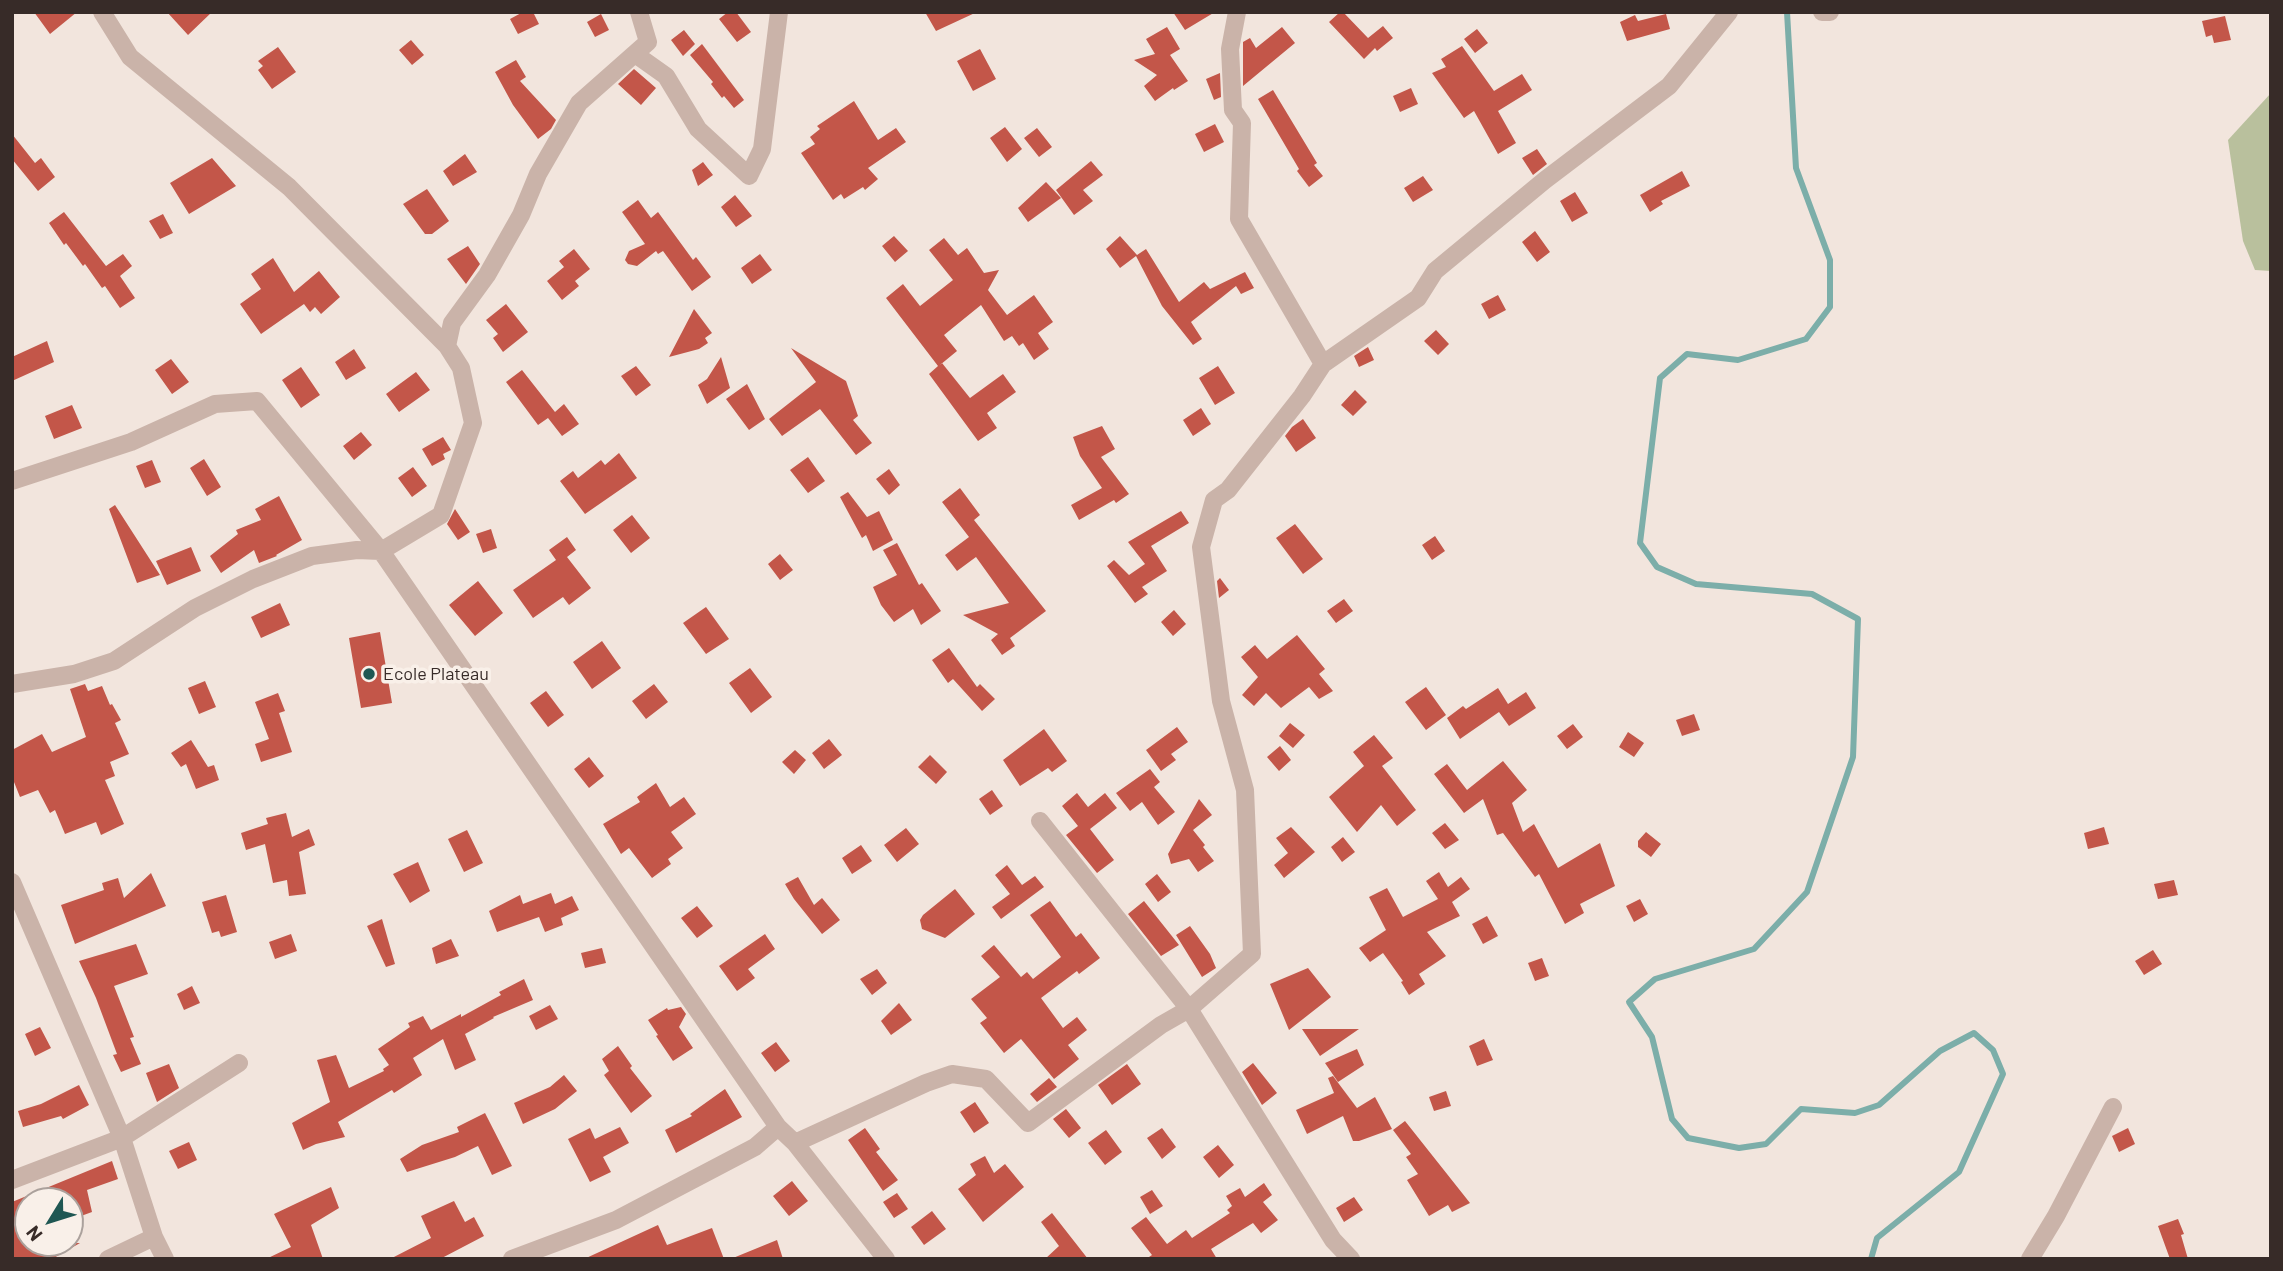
<!DOCTYPE html>
<html>
<head>
<meta charset="utf-8">
<style>
	body { margin:0 }
	#map { position:relative; width:2283px; height:1271px; overflow:hidden; background:#f2e5dd; font-family:Barlow,sans-serif }
	canvas { display:block }
	.frame { position:absolute; inset:0; border:14px solid #372b28; pointer-events:none }
	.north { position:absolute; left:14px; top:1187px; width:70px; height:70px; box-sizing:border-box; background:#f9f0e9; border:2px solid #aba19c; border-radius:50%; rotate:232deg; font-size:19px; font-weight:700; line-height:28px; text-align:center; color:#372b28 }
	.north::after { content:''; display:block; margin:auto; width:24px; height:32px; background:#1f5753; clip-path:polygon(50% 0,100% 100%,50% 72%,0 100%) }
</style>
</head>
<body>
<div id="map">
<canvas width="2283" height="1271"></canvas>
<div class="frame"></div>
<div class="north">N</div>
</div>
<script>
const context = document.querySelector('canvas').getContext('2d');
context.lineJoin = 'round';
function fillPath(path, color) { context.fillStyle = color; context.fill(path, 'evenodd'); }
const poly = rows => new Path2D(rows.map(r => 'M' + r).join(''));
function trace(path, color, width, dash) { context.strokeStyle = color; context.lineWidth = width; context.lineCap = dash ? 'butt' : 'round'; context.setLineDash(dash || []); context.stroke(path); }
function drawText(font, color, halo, rows, align = 'center') {
  context.font = font + ' Barlow,sans-serif'; context.lineWidth = 7; context.setLineDash([]); context.textBaseline = 'middle'; context.strokeStyle = halo; context.fillStyle = color; for (const [text, x, y, turn = 0] of rows) {
    context.save(); context.translate(x, y); context.rotate((+turn || 0) * Math.PI / 180); context.textAlign = isNaN(turn) ? turn : align; if (halo) context.strokeText(text, 0, 0); context.fillText(text, 0, 0); context.restore();
  }
}
fillPath(poly([
	[2271,93,2271,271,2255,270,2243,241,2228,140]
]), '#b9c09d');
trace(poly([
	[1787,12,1796,168,1830,260,1830,307,1806,339,1738,360,1687,354,1660,378,1640,543,1657,567,1696,584,1812,594,1858,619,1853,757,1807,892,1754,949,1655,979,1629,1002,1652,1037,1672,1119,1688,1138,1739,1148,1766,1144,1801,1109,1855,1113,1879,1105,1940,1051,1974,1033,1993,1050,2003,1074,1959,1172,1877,1238,1871,1259]
]), '#7caea9', 6);
fillPath(poly([
	[34,12,77,12,50,34],
	[167,12,212,12,188,35],
	[523,12,533,12,539,24,518,34,510,19],
	[728,12,736,12,751,32,737,42,719,19],
	[925,12,977,12,936,31],
	[1173,12,1215,12,1185,30],
	[1340,12,1343,12,1368,38,1383,26,1393,38,1377,51,1375,48,1364,59,1329,22],
	[601,14,609,30,595,37,587,22],
	[1666,14,1670,29,1627,41,1620,22,1635,15,1638,21],
	[2225,16,2231,40,2214,43,2212,35,2206,37,2202,21],
	[1167,27,1180,49,1170,55,1188,81,1174,90,1173,88,1155,101,1144,86,1157,75,1134,60,1155,54,1146,39],
	[1282,27,1295,43,1243,86,1243,42,1250,38,1256,48],
	[1477,29,1488,43,1475,53,1464,39],
	[684,30,695,44,683,56,671,40],
	[411,40,424,55,412,65,399,50],
	[702,44,744,100,734,108,724,96,722,98,711,84,713,82,690,55],
	[1462,46,1494,91,1522,74,1532,90,1498,111,1516,143,1498,154,1474,111,1464,118,1432,73,1446,67,1441,59],
	[278,47,296,72,272,89,258,70,263,66,258,61],
	[980,49,996,79,973,91,957,61],
	[516,60,526,77,520,81,556,120,551,129,538,139,513,105,495,72],
	[634,69,656,88,641,105,618,84],
	[1220,73,1221,97,1214,100,1206,79],
	[1411,88,1418,104,1400,112,1393,96],
	[1273,90,1317,163,1314,165,1323,176,1309,187,1297,171,1299,169,1258,99],
	[854,101,878,140,896,128,906,142,868,168,878,179,865,190,863,187,844,199,841,194,833,200,801,153,815,144,810,137,820,129,817,126],
	[1215,124,1224,142,1204,152,1195,134],
	[1005,127,1022,149,1007,162,990,138],
	[1037,128,1052,147,1039,157,1024,138],
	[12,134,35,163,41,158,55,177,38,191,12,159],
	[1537,149,1547,164,1533,175,1522,158],
	[465,154,477,172,453,186,443,171],
	[212,158,236,186,189,214,170,183],
	[1091,161,1103,175,1083,190,1093,201,1074,215,1056,190],
	[703,162,713,175,698,186,692,170],
	[1682,171,1690,186,1661,201,1663,204,1650,212,1640,195],
	[1423,176,1433,190,1413,202,1404,188],
	[1046,182,1061,198,1028,222,1018,208],
	[427,189,449,221,432,234,425,234,403,204],
	[1575,192,1588,213,1572,222,1560,201],
	[735,195,752,216,736,227,721,207],
	[638,200,651,218,658,212,693,260,696,257,711,277,692,291,663,251,658,254,656,251,637,266,628,264,625,260,629,251,645,244,622,212],
	[64,212,106,266,123,254,132,266,120,276,135,298,120,308,105,286,102,288,85,264,83,266,66,243,64,245,49,223],
	[163,214,173,233,160,239,149,221],
	[1535,231,1550,252,1537,262,1522,242],
	[894,236,908,251,895,262,882,246],
	[1120,236,1137,255,1146,249,1179,302,1204,282,1210,289,1245,272,1254,288,1241,294,1236,286,1191,322,1202,339,1193,345,1162,306,1136,256,1120,268,1106,249],
	[944,238,958,255,967,248,984,273,999,270,988,290,1007,315,1034,295,1053,322,1038,333,1049,349,1034,360,1023,343,1019,346,1012,336,1004,341,981,305,944,335,957,351,940,365,942,363,970,398,1003,374,1016,392,987,413,997,428,978,441,929,374,938,366,886,298,903,284,920,306,953,280,929,250],
	[468,246,480,264,466,284,447,259],
	[574,249,590,269,575,281,579,286,562,300,547,281,564,267,559,261],
	[760,254,772,270,752,284,741,268],
	[273,258,294,292,319,271,340,297,321,314,315,307,310,312,304,304,261,334,240,304,261,289,251,274],
	[1498,295,1506,310,1489,319,1481,304],
	[506,304,528,332,503,352,493,338,498,334,486,320],
	[694,309,712,333,705,338,708,343,699,349,669,357],
	[1436,330,1449,344,1438,355,1424,341],
	[47,341,54,362,12,381,12,357],
	[1368,347,1374,360,1359,367,1354,356],
	[791,348,846,381,858,416,853,420,872,443,856,455,820,409,782,436,769,419,816,382],
	[354,349,366,368,346,380,335,362],
	[721,357,730,388,707,404,698,385,707,379],
	[171,359,189,382,172,394,155,370],
	[636,366,651,385,636,396,621,376],
	[1218,366,1235,393,1215,405,1199,378],
	[301,367,320,395,301,408,282,380],
	[522,370,555,412,564,404,579,424,562,436,548,418,538,425,506,382],
	[416,372,430,390,399,412,386,394],
	[747,384,765,419,749,430,726,399],
	[1355,390,1367,402,1353,416,1341,405],
	[72,405,82,428,54,439,45,416],
	[1201,408,1211,424,1193,436,1183,420],
	[1303,419,1316,438,1296,452,1285,436,1292,427],
	[1102,426,1115,449,1101,457,1129,494,1116,503,1114,500,1079,520,1071,505,1102,488,1080,456,1073,437],
	[361,432,372,445,354,460,343,446],
	[443,437,451,450,443,454,445,459,432,466,422,449],
	[619,453,637,478,585,514,560,481,573,471,578,478,601,460,605,465],
	[808,457,825,481,808,493,790,470],
	[204,459,221,487,207,496,190,468],
	[152,460,161,482,145,488,136,466],
	[413,467,427,486,412,497,398,478],
	[889,469,900,485,889,495,876,479],
	[960,488,980,515,974,520,1046,611,1010,638,1015,646,1002,655,991,640,998,634,963,615,1009,603,976,557,957,571,945,555,969,537,942,502],
	[848,492,867,517,879,511,893,540,873,551,866,535,862,538,840,497],
	[279,496,302,540,276,555,277,556,259,563,254,550,221,573,210,556,238,534,236,530,261,520,255,509],
	[115,505,160,575,137,583,109,509],
	[455,509,470,532,458,540,447,524],
	[1181,511,1189,523,1151,546,1167,571,1142,587,1148,594,1135,603,1107,566,1114,560,1129,575,1145,564,1128,542],
	[632,515,650,538,631,553,613,530],
	[1295,524,1323,559,1303,574,1276,538],
	[491,529,497,548,483,553,476,534],
	[1435,536,1445,551,1432,560,1422,545],
	[567,537,576,550,567,557,591,588,569,605,563,597,533,618,513,590,556,560,549,550],
	[897,543,919,585,922,583,941,611,921,625,913,609,894,622,881,605,873,587,897,575,883,550],
	[191,547,201,571,167,585,156,561],
	[780,554,793,570,780,580,768,564],
	[1220,578,1229,590,1219,598,1217,581],
	[478,581,503,613,475,636,449,605],
	[1344,599,1353,611,1336,623,1327,611],
	[280,603,290,625,261,638,251,617],
	[706,607,729,639,706,654,683,623],
	[1174,610,1186,624,1173,636,1161,622],
	[380,632,392,703,361,708,349,638],
	[1297,635,1325,669,1319,674,1333,691,1319,699,1309,687,1281,708,1266,693,1254,706,1242,695,1258,677,1241,657,1255,645,1267,659],
	[602,641,621,668,592,689,573,662],
	[949,648,977,687,980,684,995,699,982,711,953,679,948,683,932,660],
	[750,668,772,697,751,713,729,683],
	[205,681,216,707,199,714,188,688],
	[85,684,88,691,102,686,110,705,112,704,121,720,115,723,129,754,110,762,115,776,105,780,124,824,101,835,96,822,65,834,55,810,50,813,38,790,20,797,12,777,12,750,42,734,52,752,86,737,70,689],
	[654,684,668,702,646,719,632,701],
	[1426,687,1446,715,1426,730,1405,702],
	[1498,688,1508,704,1526,692,1536,708,1509,726,1499,712,1460,739,1447,718,1463,706,1466,709],
	[546,691,564,715,548,727,530,703],
	[278,693,285,711,279,713,292,752,261,762,255,744,269,739,255,702],
	[1694,714,1700,730,1682,736,1676,720],
	[1290,723,1305,735,1293,748,1279,736],
	[1573,724,1583,737,1567,749,1557,736],
	[1177,727,1188,742,1171,754,1176,760,1161,771,1146,750],
	[1044,729,1067,761,1052,772,1048,768,1020,786,1003,760],
	[1628,732,1644,743,1634,757,1619,747],
	[1374,735,1393,758,1382,766,1416,810,1397,826,1381,805,1357,832,1329,797,1364,766,1353,752],
	[829,739,842,755,824,769,812,753],
	[191,740,208,767,214,765,219,780,196,789,186,764,181,767,171,753],
	[1280,746,1291,760,1279,771,1267,757],
	[795,750,806,760,794,774,782,762],
	[930,755,947,772,936,784,918,767],
	[589,757,604,776,589,788,574,769],
	[1503,761,1527,790,1512,803,1523,832,1534,824,1558,868,1600,843,1615,886,1580,904,1584,913,1565,924,1539,874,1535,877,1503,833,1497,835,1483,799,1464,813,1434,774,1447,764,1467,790],
	[1150,769,1160,782,1154,787,1175,812,1158,825,1142,802,1130,811,1116,793],
	[656,783,670,807,684,797,696,814,671,832,683,848,668,859,671,864,652,878,629,848,621,854,603,824,640,802,637,797],
	[992,790,1003,806,990,815,979,799],
	[1077,793,1088,807,1105,793,1117,808,1090,829,1114,860,1097,873,1066,835,1078,826,1062,806],
	[1199,799,1212,815,1193,830,1205,845,1203,847,1214,861,1198,872,1189,859,1171,864,1168,854],
	[286,813,292,837,309,829,315,845,299,852,306,894,289,896,287,880,273,883,265,844,246,850,241,833,268,824,266,818],
	[1445,823,1459,840,1445,849,1432,833],
	[1291,827,1315,852,1284,878,1274,865,1288,853,1276,838],
	[2104,827,2109,844,2088,849,2084,833],
	[906,828,919,844,897,862,884,845],
	[467,830,483,863,464,872,448,839],
	[1646,832,1661,844,1651,857,1638,847,1638,841],
	[1343,837,1355,852,1342,862,1331,847],
	[861,845,872,861,852,874,842,858],
	[418,862,430,891,410,903,393,874],
	[1007,865,1022,885,1035,876,1044,887,1001,919,992,907,1010,894,995,875],
	[1439,872,1448,887,1461,877,1470,889,1452,902,1460,916,1427,932,1446,956,1419,974,1425,984,1409,995,1401,982,1403,981,1383,953,1370,962,1359,948,1386,930,1369,897,1387,888,1403,917,1438,899,1426,881],
	[151,873,166,906,75,944,61,905,104,890,102,883,118,878,124,898],
	[1157,874,1171,892,1158,902,1145,884],
	[798,877,814,905,822,898,840,920,822,934,794,899,785,884],
	[2174,880,2178,895,2158,899,2154,884],
	[955,889,975,914,945,938,922,929,920,920,923,915],
	[551,893,555,904,572,896,579,910,561,918,563,925,545,932,539,917,497,932,489,911,520,895,523,904],
	[226,895,237,932,221,937,219,931,212,933,202,902],
	[1640,899,1648,914,1634,922,1626,906],
	[1050,901,1076,937,1081,933,1100,958,1079,974,1077,971,1041,998,1063,1028,1077,1017,1087,1030,1068,1045,1079,1059,1054,1079,1021,1039,1004,1053,980,1023,987,1018,971,999,1000,977,981,956,994,945,1021,977,1027,972,1033,979,1061,957,1030,915],
	[1144,901,1179,945,1161,956,1128,914],
	[697,906,713,926,697,938,681,918],
	[1487,916,1498,936,1483,944,1472,924],
	[382,919,395,964,386,967,367,926],
	[1190,926,1210,954,1216,968,1202,977,1176,935],
	[291,934,297,951,275,959,269,942],
	[765,934,775,949,748,969,755,978,737,991,719,966],
	[451,939,459,956,436,964,432,948],
	[136,944,148,974,114,986,134,1037,130,1038,141,1064,121,1072,113,1055,117,1054,96,998,79,961],
	[602,948,606,963,585,968,581,953],
	[2153,950,2162,964,2144,975,2135,961],
	[1542,958,1549,976,1535,981,1528,963],
	[1308,968,1331,997,1289,1030,1270,984],
	[877,969,887,983,872,995,860,979],
	[524,979,533,1000,493,1017,494,1018,465,1034,476,1060,455,1070,443,1039,413,1058,422,1075,394,1093,392,1090,338,1122,345,1137,316,1144,303,1150,292,1123,330,1102,317,1060,336,1055,349,1088,384,1071,383,1069,389,1065,378,1049,410,1027,408,1023,423,1016,431,1030,461,1014,461,1017,501,995,499,992],
	[192,986,200,1003,184,1010,177,994],
	[899,1003,912,1020,891,1035,881,1021],
	[550,1005,558,1019,536,1030,529,1016],
	[681,1007,686,1014,679,1027,693,1048,673,1061,656,1036,658,1035,648,1020,667,1008,668,1010],
	[40,1027,51,1048,35,1056,25,1034],
	[1302,1029,1359,1029,1320,1056],
	[1484,1039,1493,1060,1477,1066,1469,1046],
	[776,1042,790,1061,775,1072,761,1053],
	[618,1046,632,1066,630,1068,652,1096,631,1113,604,1075,609,1071,602,1059],
	[1357,1049,1364,1065,1338,1082,1325,1063],
	[1253,1063,1277,1093,1262,1105,1242,1072],
	[169,1064,179,1088,157,1102,146,1073],
	[1127,1064,1141,1084,1112,1105,1098,1085],
	[564,1075,577,1091,555,1109,523,1124,514,1103,550,1087],
	[1333,1076,1357,1108,1375,1097,1392,1129,1359,1141,1353,1141,1343,1116,1307,1134,1296,1110,1334,1093,1328,1078],
	[1049,1078,1057,1087,1037,1102,1030,1094],
	[79,1085,89,1105,63,1119,61,1116,23,1127,18,1111,41,1104],
	[725,1089,742,1117,676,1153,665,1130,692,1116,690,1114],
	[1446,1091,1451,1106,1434,1111,1429,1097],
	[975,1102,989,1123,974,1133,960,1112],
	[1066,1109,1081,1128,1069,1138,1053,1119],
	[485,1113,512,1166,492,1175,478,1146,455,1157,407,1172,400,1159,422,1145,459,1132,457,1127],
	[1405,1121,1470,1203,1452,1212,1448,1205,1429,1216,1407,1180,1418,1174,1406,1157,1411,1154,1393,1130],
	[620,1127,629,1143,603,1157,611,1172,590,1182,568,1139,590,1128,595,1139],
	[865,1128,880,1149,876,1152,898,1180,883,1191,848,1140],
	[1162,1128,1176,1147,1162,1159,1147,1138],
	[2128,1128,2135,1144,2119,1152,2112,1136],
	[1106,1130,1122,1152,1105,1165,1088,1143],
	[189,1142,197,1160,178,1169,169,1151],
	[1218,1145,1234,1165,1219,1178,1203,1157],
	[985,1156,994,1173,1005,1164,1024,1187,983,1222,958,1189,976,1175,970,1164],
	[112,1161,118,1179,87,1190,92,1212,70,1220,70,1201,28,1201,28,1243,80,1243,52,1259,12,1259,12,1202],
	[792,1181,808,1201,789,1216,773,1196],
	[1264,1183,1272,1195,1263,1202,1278,1220,1261,1233,1253,1223,1211,1249,1217,1259,1146,1259,1152,1255,1131,1228,1146,1217,1167,1244,1186,1230,1192,1238,1230,1213,1227,1210,1232,1206,1226,1196,1240,1188,1245,1197],
	[331,1187,339,1208,311,1225,323,1259,266,1259,291,1247,274,1214],
	[1152,1190,1163,1206,1150,1214,1140,1197],
	[897,1193,908,1209,894,1218,883,1202],
	[1354,1197,1363,1210,1344,1222,1336,1208],
	[454,1201,465,1222,474,1217,484,1236,440,1259,390,1259,431,1238,421,1216],
	[932,1211,946,1229,924,1245,911,1227],
	[1052,1213,1088,1259,1045,1259,1059,1246,1041,1222],
	[2178,1219,2184,1234,2181,1235,2188,1259,2170,1259,2158,1226],
	[658,1225,667,1245,712,1228,724,1259,584,1259],
	[777,1240,783,1259,733,1259,733,1258]
]), '#c35649');
trace(poly([
	[102,12,130,57,289,187,447,346],
	[1822,12,1830,12],
	[635,54,666,76,698,129,749,176,762,149,779,12],
	[1323,364,1418,298,1435,271,1545,180,1669,86,1729,12],
	[12,481,131,442,215,404,257,401,381,551,778,1127,795,1143,886,1259],
	[12,684,74,674,114,661,195,608,253,579,312,556,357,550,381,551,441,515,473,423,461,368,447,346,452,323,487,275,521,215,538,174,579,103,648,42,639,12],
	[1040,821,1189,1009,1333,1240,1351,1259],
	[12,882,122,1138,154,1237,165,1259],
	[795,1143,926,1083,952,1074,986,1079,1028,1123,1161,1025,1189,1009,1252,954,1245,790,1221,701,1201,547,1214,500,1228,490,1302,396,1323,364,1239,219,1242,123,1233,110,1230,49,1237,12],
	[12,1180,122,1138,239,1063],
	[108,1259,154,1237],
	[512,1259,616,1220,755,1147,778,1127],
	[2030,1259,2056,1216,2113,1107]
]), '#cab3a9', 18);
for (const [x, y, r, color] of [
	[369,674,7,"#1f5753"]
]) { const dot = new Path2D(); dot.arc(x, y, r, 0, 2 * Math.PI); context.fillStyle = color; context.fill(dot); trace(dot, '#f9f0e9', 2.5); }
drawText('18px', '#372b28', '#f9f0e9', [
	["Ecole Plateau",383,674]
], 'left');
</script>
</body>
</html>
